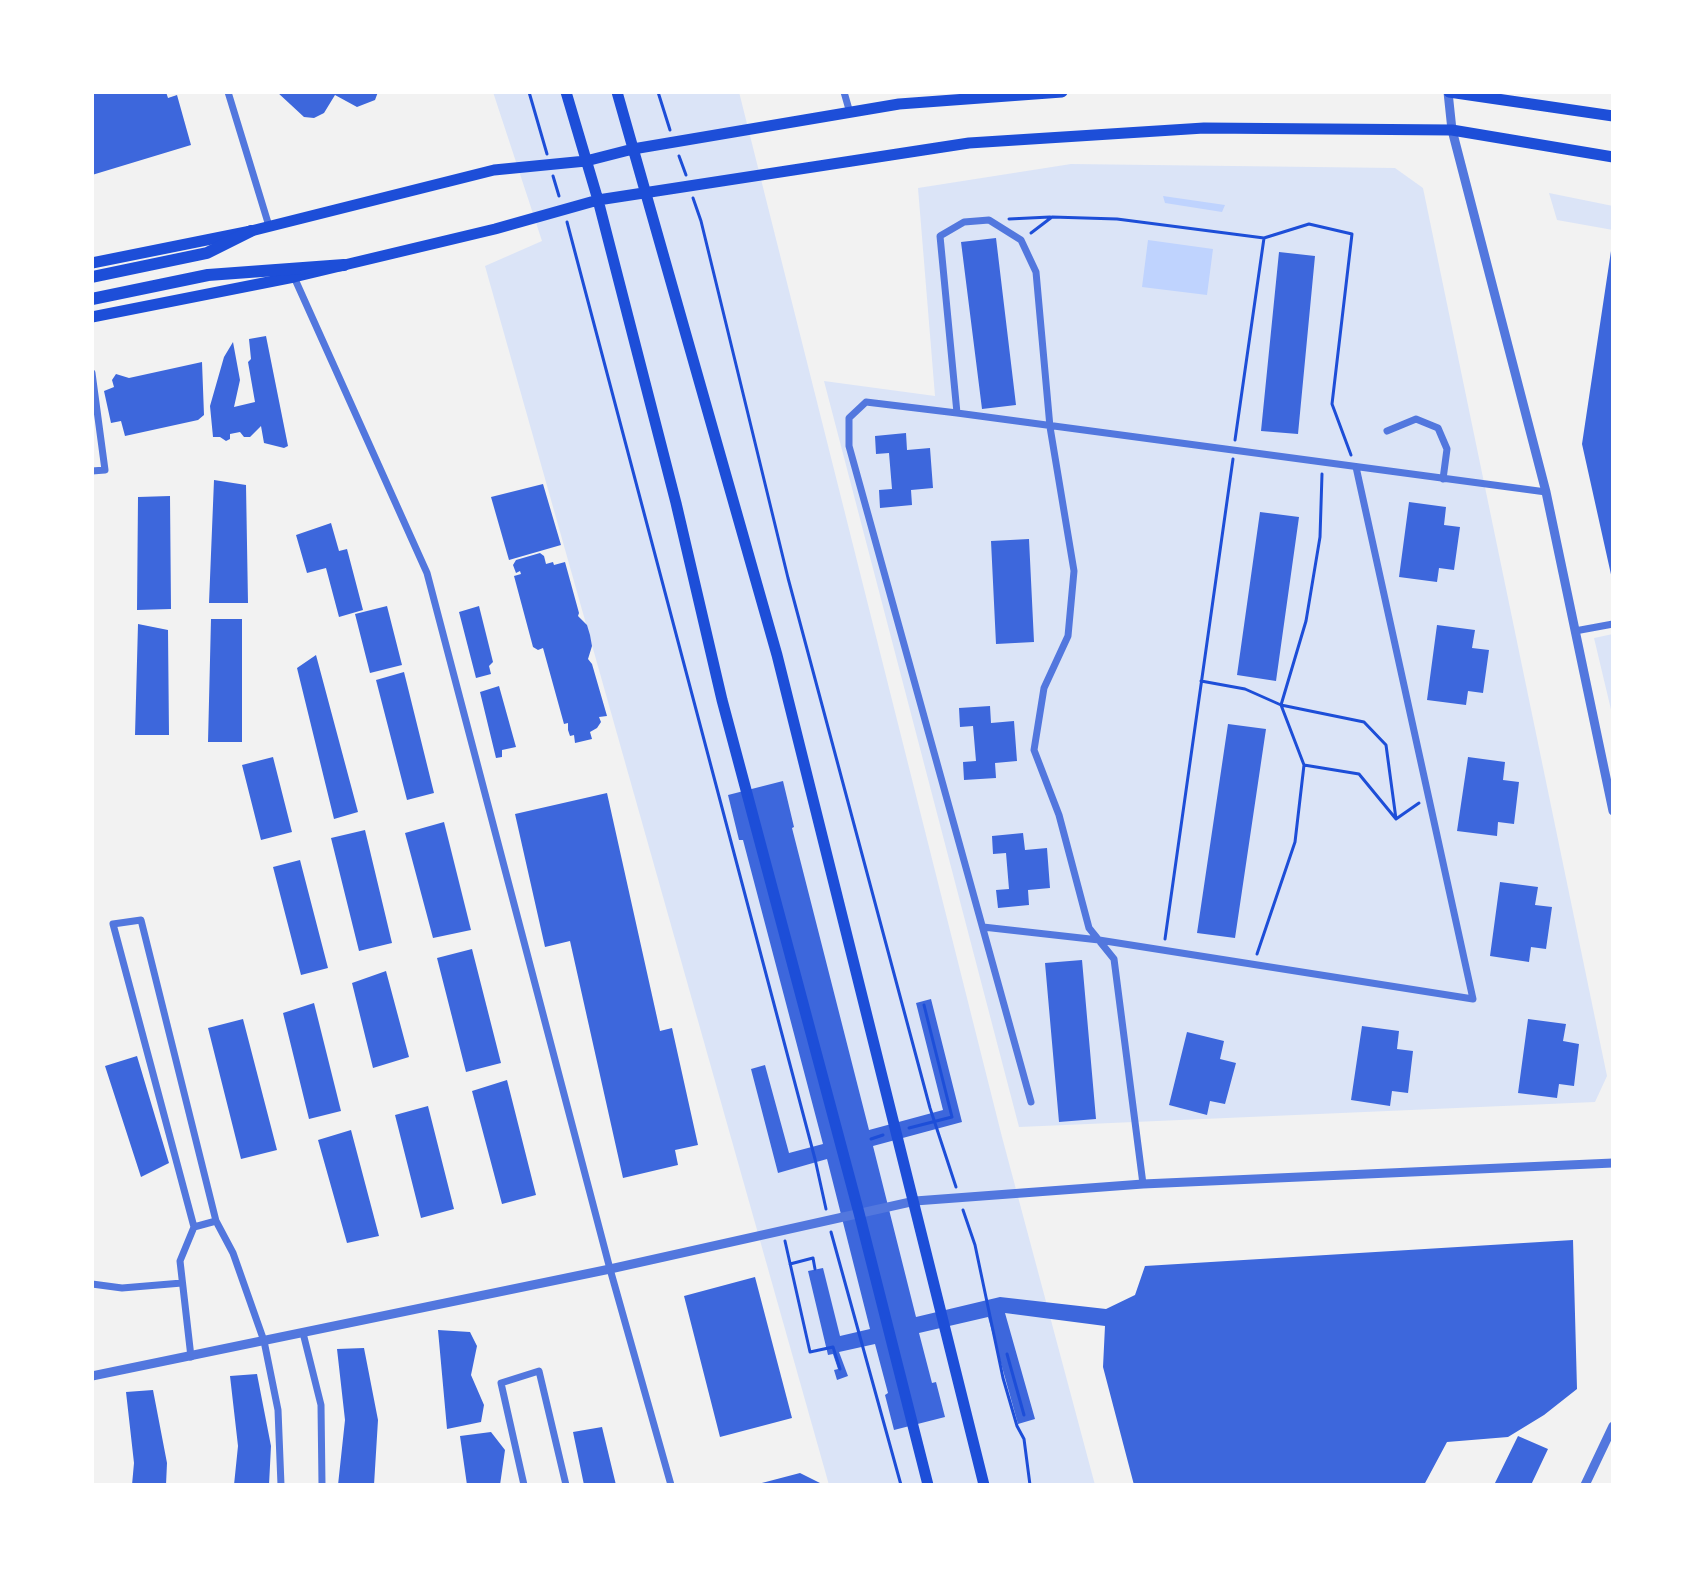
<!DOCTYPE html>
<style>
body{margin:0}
#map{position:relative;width:1705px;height:1577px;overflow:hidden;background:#f2f2f2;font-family:"Exo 2",sans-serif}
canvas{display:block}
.frame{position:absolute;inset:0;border:94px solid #fff;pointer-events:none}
</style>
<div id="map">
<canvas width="1705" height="1577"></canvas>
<div class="frame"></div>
</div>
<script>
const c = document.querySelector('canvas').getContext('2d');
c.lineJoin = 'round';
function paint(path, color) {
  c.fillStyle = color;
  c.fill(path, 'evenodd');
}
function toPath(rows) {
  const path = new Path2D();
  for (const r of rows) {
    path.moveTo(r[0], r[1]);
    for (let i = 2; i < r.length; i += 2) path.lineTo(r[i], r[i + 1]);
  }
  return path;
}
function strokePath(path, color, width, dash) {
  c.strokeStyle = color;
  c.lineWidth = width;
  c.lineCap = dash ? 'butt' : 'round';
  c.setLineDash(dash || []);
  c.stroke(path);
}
const green = toPath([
 [493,92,739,92,1002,1137,1095,1485,829,1485,485,266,542,241],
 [1071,164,1395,168,1423,188,1607,1076,1595,1102,1019,1127,824,381,935,396,918,188],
 [1549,193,1613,206,1613,230,1557,220],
 [1613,634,1613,718,1594,638]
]);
const water = toPath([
 [1163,196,1225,205,1222,212,1165,203],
 [1148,240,1213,249,1207,295,1142,287]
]);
const building = toPath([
 [92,92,166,92,168,98,177,95,191,145,92,175],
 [277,92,378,92,375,100,357,107,335,95,324,113,314,118,304,117],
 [996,238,1016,405,982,409,961,242],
 [1611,251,1613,251,1612,579,1582,444],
 [1279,252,1315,256,1298,434,1261,431],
 [266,336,288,446,284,448,264,443,261,426,250,437,244,437,240,432,230,434,230,439,226,441,220,437,213,437,210,406,224,357,233,342,240,380,234,407,255,402,248,362,251,359,249,339],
 [202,362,204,415,198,420,125,436,121,421,111,423,104,391,114,387,112,380,116,374,129,378],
 [906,433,907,450,930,448,933,488,911,490,912,505,880,508,879,490,892,489,889,453,876,454,875,436],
 [214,480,246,485,248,603,209,603],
 [543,484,561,545,509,560,491,497],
 [170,496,171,609,137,610,138,497],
 [1409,502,1446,507,1444,525,1460,527,1454,570,1439,568,1437,582,1399,577],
 [1260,512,1299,517,1276,681,1237,675],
 [331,523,339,551,347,549,363,610,339,617,326,568,307,573,296,535],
 [1029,539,1034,642,996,644,991,541],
 [540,553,544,556,546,564,553,562,554,565,565,562,579,613,578,616,587,625,590,635,592,646,588,659,592,664,607,716,599,717,601,722,597,728,590,732,592,739,575,743,574,735,570,736,568,730,568,723,564,724,543,648,538,650,533,647,514,576,521,574,520,571,516,573,513,565,516,560],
 [387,606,402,665,370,673,355,614],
 [479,606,493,662,489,666,491,674,476,678,459,612],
 [211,619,242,619,242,742,208,742],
 [138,624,168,630,169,735,135,735],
 [1437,625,1475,630,1472,648,1489,650,1483,693,1468,691,1466,705,1427,700],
 [316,655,358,812,334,819,297,668],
 [404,672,434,793,407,800,376,680],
 [499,686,516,747,502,750,502,757,496,758,480,692],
 [990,706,991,723,1014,721,1017,761,995,763,996,778,964,780,963,762,976,761,973,726,960,727,959,708],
 [1228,724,1266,729,1235,938,1197,933],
 [273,757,292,832,261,840,242,765],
 [1468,757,1505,762,1503,780,1519,782,1514,824,1498,822,1497,836,1457,831],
 [783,781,794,827,792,828,869,1130,943,1110,916,1003,931,999,962,1122,873,1146,916,1317,1000,1297,1106,1309,1135,1295,1145,1266,1573,1240,1577,1389,1544,1415,1508,1437,1447,1442,1424,1485,1134,1485,1103,1367,1105,1326,1005,1313,1035,1419,1018,1424,988,1317,919,1333,932,1383,936,1382,945,1417,894,1430,885,1395,888,1393,875,1344,839,1352,848,1376,837,1380,834,1370,838,1369,833,1354,828,1355,808,1271,823,1268,840,1336,870,1329,827,1159,778,1173,751,1069,765,1065,789,1153,823,1144,743,840,739,840,728,795],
 [607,793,660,1031,672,1028,698,1145,675,1150,678,1165,623,1178,570,941,545,947,515,814],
 [444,822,471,930,433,938,405,833],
 [365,830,392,943,359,951,331,838],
 [1023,833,1025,850,1047,848,1050,888,1028,890,1029,905,998,908,996,890,1009,889,1006,853,993,854,992,836],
 [300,860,328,968,301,975,273,867],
 [1500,882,1538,887,1535,905,1552,907,1546,949,1531,947,1529,962,1490,956],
 [472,949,501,1063,466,1072,437,958],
 [1082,960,1096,1119,1059,1122,1045,963],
 [386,971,409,1057,373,1068,352,983],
 [314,1003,341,1111,309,1119,283,1013],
 [243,1019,277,1150,241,1159,208,1028],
 [1528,1019,1566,1024,1563,1041,1579,1044,1574,1086,1559,1084,1557,1098,1518,1093],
 [1362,1026,1399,1031,1397,1049,1413,1051,1408,1093,1392,1091,1390,1106,1351,1100],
 [1187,1032,1224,1041,1220,1059,1236,1063,1225,1104,1210,1101,1207,1115,1169,1105],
 [137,1056,169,1163,141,1177,105,1066],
 [507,1080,536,1195,502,1204,472,1091],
 [428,1106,454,1209,421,1218,395,1115],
 [351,1130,379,1236,347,1243,318,1140],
 [755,1277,792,1418,720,1437,684,1296],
 [438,1330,470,1332,477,1346,471,1375,484,1405,481,1422,447,1429],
 [364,1348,378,1420,374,1485,338,1485,345,1420,337,1349],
 [257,1374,271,1446,269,1485,234,1485,238,1446,230,1376],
 [153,1390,167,1463,166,1485,132,1485,134,1463,126,1392],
 [602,1427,616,1485,584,1485,573,1432],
 [491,1432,505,1450,500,1485,467,1485,460,1436],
 [1518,1436,1548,1449,1531,1485,1494,1485],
 [800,1473,824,1485,758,1485,758,1484]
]);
const path = toPath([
 [529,92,547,154],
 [658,92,670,130],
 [679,156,686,175],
 [553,176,559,196],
 [693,198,701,221,788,578,930,1108,956,1187],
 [1009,219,1050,217],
 [567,222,815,1159,826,1209],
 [1031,233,1052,217,1117,219,1264,238,1309,224,1352,234,1332,404,1351,455],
 [1235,440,1264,238],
 [1201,681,1245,689,1281,705,1304,765,1295,842,1257,954],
 [1304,765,1359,774,1396,819,1386,745,1364,722,1281,705,1306,621,1320,537,1322,474],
 [1396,819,1419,803],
 [1165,939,1233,459],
 [909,1128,952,1117,924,1005],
 [871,1139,883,1135],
 [963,1210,975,1245,1003,1378,1017,1426,1024,1439,1030,1485],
 [831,1232,901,1485],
 [785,1241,810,1352,833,1347,840,1369],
 [790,1264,813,1258,815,1269],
 [1007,1354,1024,1415]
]);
const minor = toPath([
 [228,92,269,226],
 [844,92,850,113],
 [294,277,427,573,610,1269,671,1485],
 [92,373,105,470,92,471],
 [957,413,1546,492],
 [1387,431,1416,419,1438,428,1447,449,1443,479],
 [1575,631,1613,624],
 [983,927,1099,940,1473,999,1356,467],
 [1031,1102,849,446,849,418,866,402,957,413,940,236,964,222,989,220,1021,240,1036,272,1050,427,1074,571,1068,636,1044,688,1034,750,1059,815,1089,928,1114,959,1143,1184],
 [194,1227,113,924,141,920,216,1221],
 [92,1284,122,1288,182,1283],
 [303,1333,321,1405,322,1485],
 [191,1357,180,1261,194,1227,216,1221,233,1253,264,1341,278,1410,281,1485],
 [524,1485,501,1383,539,1371,566,1485]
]);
const tertiary = toPath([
 [1448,92,1452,130,1546,492,1613,811],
 [92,1376,610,1269,915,1201,1143,1184,1613,1163],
 [1585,1485,1613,1426]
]);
const primary = toPath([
 [566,92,598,200,676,503,722,700,859,1213,928,1485],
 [617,92,777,655,984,1485],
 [1449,92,1613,116],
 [92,263,251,231,494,170,586,161,633,149,899,104,1062,92],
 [92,317,294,277,495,229,598,200,969,143,1204,128,1452,130,1613,157]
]);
const trunk = toPath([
 [92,277,207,253,251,231],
 [92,299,208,275,344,265]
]);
paint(green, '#dbe4f7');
paint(water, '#bfd3fe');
paint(building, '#3d67dc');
strokePath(path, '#1d4ed8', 3);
strokePath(minor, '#5277de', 7);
strokePath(tertiary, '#5277de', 9);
strokePath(primary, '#1d4ed8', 11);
strokePath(trunk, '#1d4ed8', 12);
</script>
